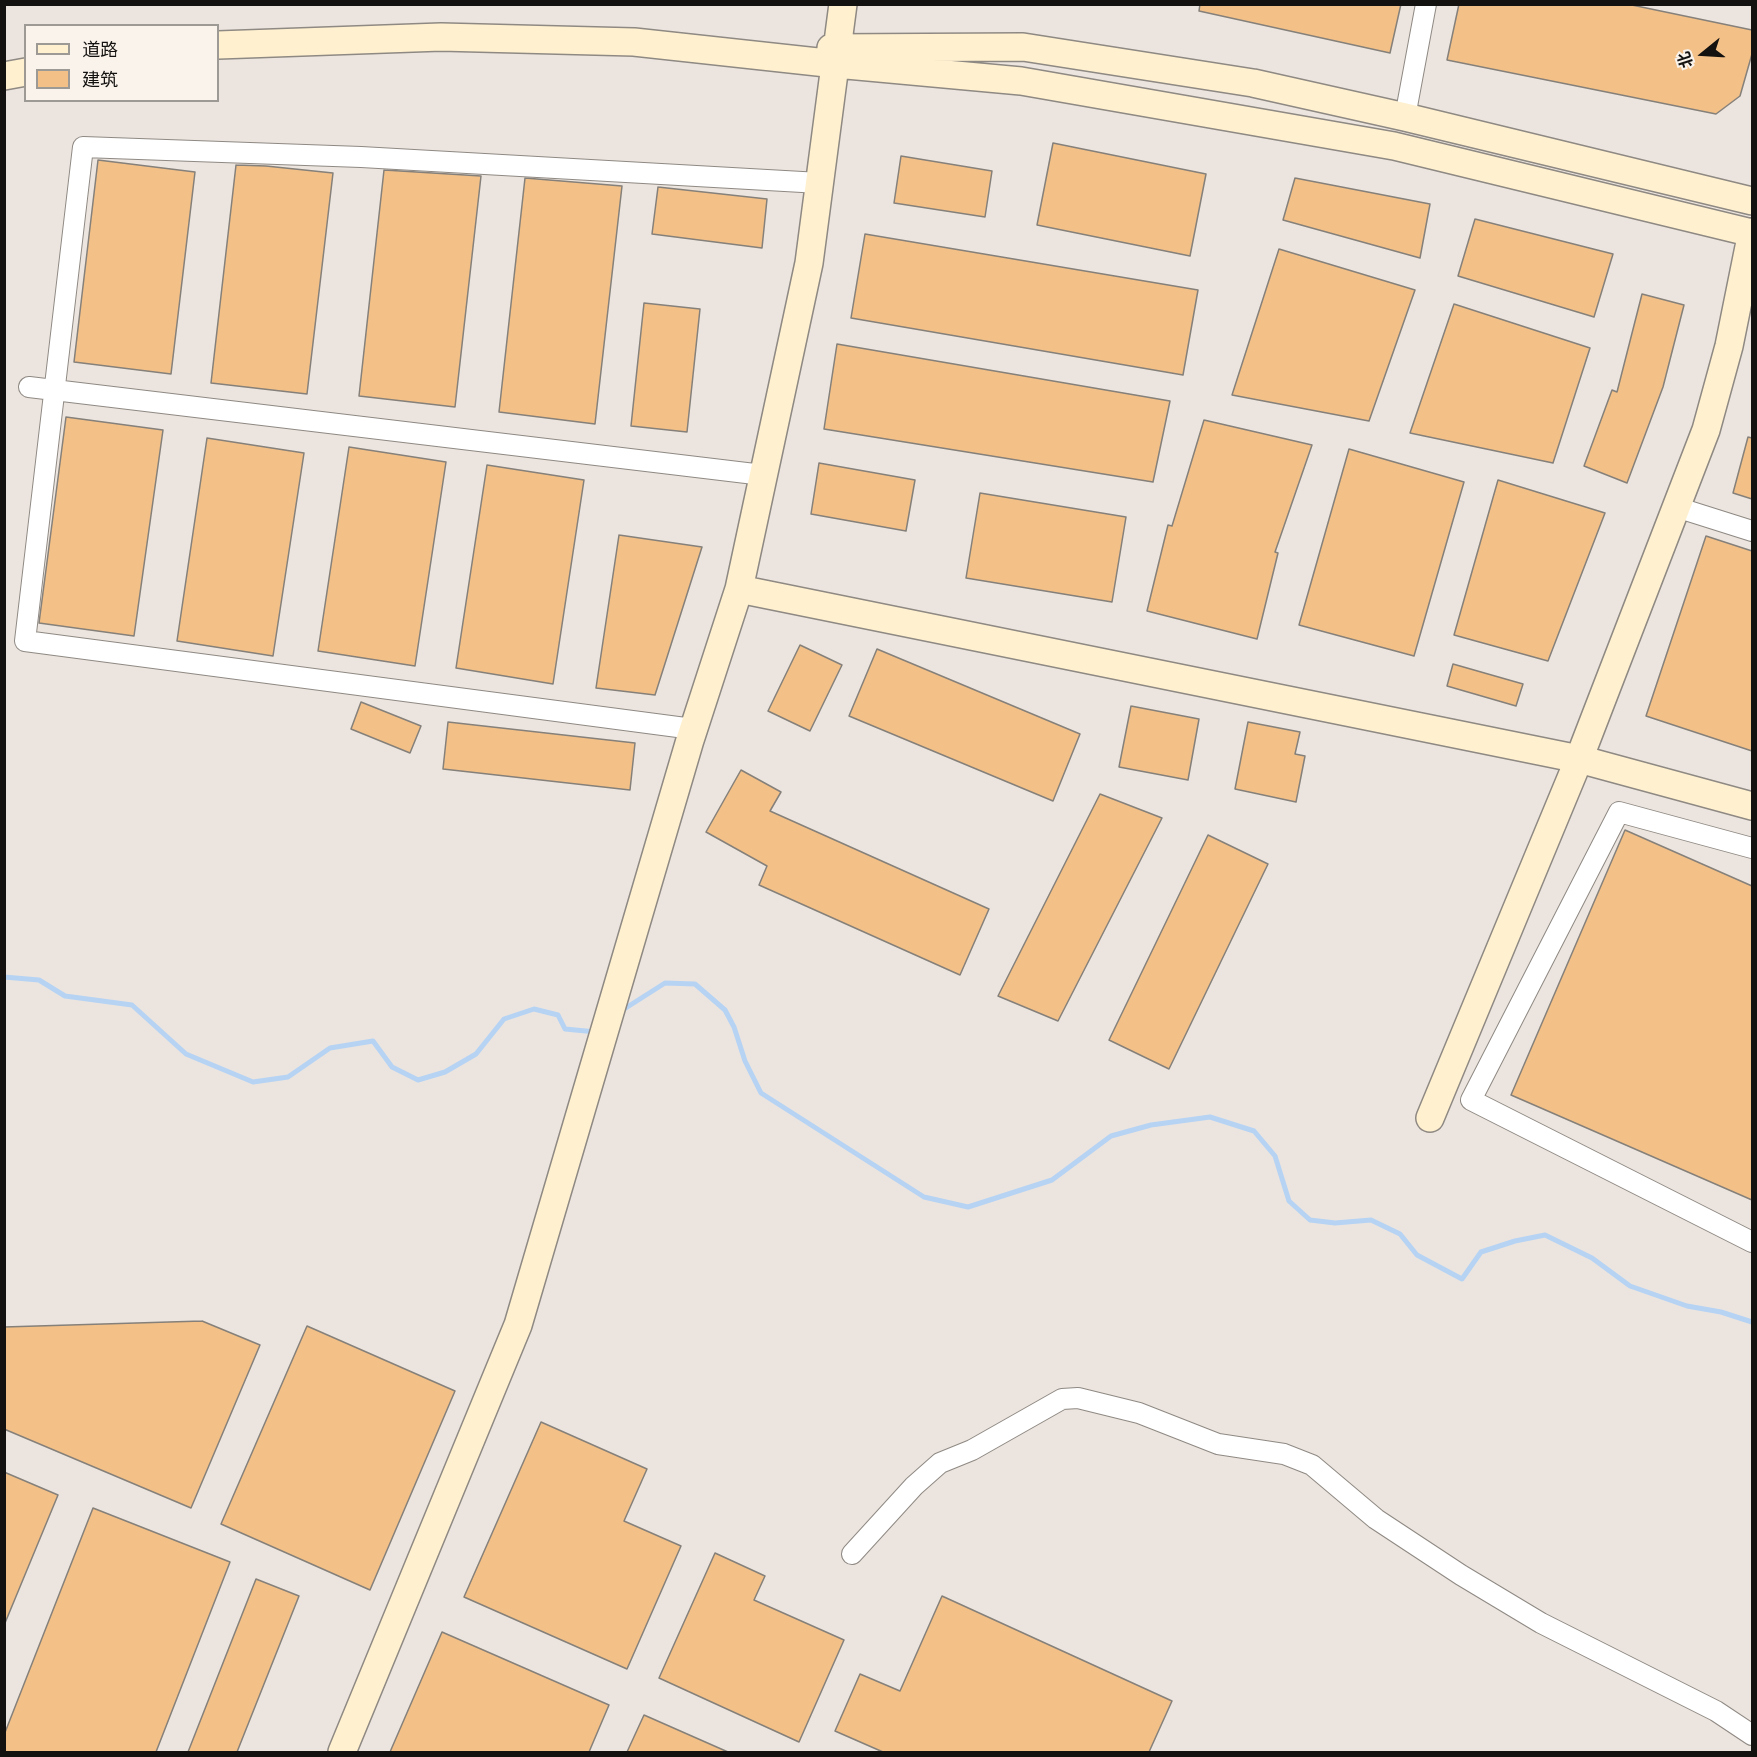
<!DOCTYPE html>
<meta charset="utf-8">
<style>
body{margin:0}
#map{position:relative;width:1757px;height:1757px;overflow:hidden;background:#ece5df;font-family:"Source Sans 3","Noto Sans SC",sans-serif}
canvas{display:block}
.frame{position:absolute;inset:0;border:6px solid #141210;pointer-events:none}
.legend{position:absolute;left:24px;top:24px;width:195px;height:78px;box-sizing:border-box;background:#f9f3ec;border:2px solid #9d9994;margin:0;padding:8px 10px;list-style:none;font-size:18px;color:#141210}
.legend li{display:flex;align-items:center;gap:12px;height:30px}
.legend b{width:30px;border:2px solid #9d9994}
.north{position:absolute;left:1673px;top:24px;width:60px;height:60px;-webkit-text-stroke:4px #f9f3ec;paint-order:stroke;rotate:252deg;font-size:16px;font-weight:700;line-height:24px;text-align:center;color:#141210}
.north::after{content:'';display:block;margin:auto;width:21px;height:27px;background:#141210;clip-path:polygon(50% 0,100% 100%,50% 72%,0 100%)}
</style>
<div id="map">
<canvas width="1757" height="1757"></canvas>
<div class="frame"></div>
<ul class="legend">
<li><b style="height:8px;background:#fff1d0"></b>道路</li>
<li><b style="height:16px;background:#f3c087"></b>建筑</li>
</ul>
<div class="north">北</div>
</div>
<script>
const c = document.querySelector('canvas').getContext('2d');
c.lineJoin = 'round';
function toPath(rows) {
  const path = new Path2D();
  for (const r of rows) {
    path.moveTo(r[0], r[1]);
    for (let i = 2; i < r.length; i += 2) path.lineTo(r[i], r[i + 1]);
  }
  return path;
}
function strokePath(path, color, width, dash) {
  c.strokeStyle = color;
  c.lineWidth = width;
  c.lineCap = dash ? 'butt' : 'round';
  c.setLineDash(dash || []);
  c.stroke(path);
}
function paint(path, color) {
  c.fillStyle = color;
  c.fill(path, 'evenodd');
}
const stream = toPath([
 [4,977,39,980,65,996,132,1005,186,1054,253,1082,288,1077,330,1048,373,1041,392,1067,418,1080,445,1072,476,1054,504,1019,534,1009,558,1015,565,1029,596,1032],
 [621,1011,665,983,695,984,725,1010,734,1027,745,1061,761,1093,924,1197,968,1207,1052,1180,1111,1136,1151,1125,1210,1117,1254,1131,1275,1156,1289,1201,1310,1220,1335,1223,1371,1220,1400,1234,1417,1255,1462,1279,1481,1252,1515,1241,1545,1235,1592,1258,1630,1286,1687,1306,1721,1312,1752,1322]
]);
const building = toPath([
 [1200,4,1401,4,1390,53,1199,11,1200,4],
 [1459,4,1627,4,1752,30,1752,54,1740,96,1716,114,1447,60,1459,4],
 [1053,143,1206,174,1190,256,1037,225,1053,143],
 [901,156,992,171,985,217,894,203,901,156],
 [98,160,195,172,171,374,74,362,98,160],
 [236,165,266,166,333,173,307,394,211,383,236,165],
 [384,170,481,176,455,407,359,396,384,170],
 [525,178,622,186,595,424,499,412,525,178],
 [1295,178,1430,204,1420,258,1283,220,1295,178],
 [658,187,767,199,762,248,652,234,658,187],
 [1475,219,1613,254,1594,317,1458,276,1475,219],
 [865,234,1198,290,1183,375,851,318,865,234],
 [1279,249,1415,290,1369,421,1232,395,1279,249],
 [1642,294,1684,305,1663,387,1627,483,1584,466,1612,390,1617,392,1642,294],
 [644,303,700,309,687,432,631,426,644,303],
 [1454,304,1590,348,1553,463,1410,433,1454,304],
 [837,344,1170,401,1153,482,824,429,837,344],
 [66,417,163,430,134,636,39,623,66,417],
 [1204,420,1312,445,1275,552,1278,553,1257,639,1147,611,1168,525,1172,526,1204,420],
 [1748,437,1752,438,1752,499,1733,493,1748,437],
 [207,438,304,453,273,656,177,641,207,438],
 [349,447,446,462,415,666,318,651,349,447],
 [1349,449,1464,482,1414,656,1299,625,1349,449],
 [819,463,915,480,906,531,811,514,819,463],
 [487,465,584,480,553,684,456,668,487,465],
 [1498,480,1605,513,1548,661,1454,635,1498,480],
 [980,493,1126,517,1112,602,966,578,980,493],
 [619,535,702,547,655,695,596,688,619,535],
 [1706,536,1752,551,1752,751,1646,716,1706,536],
 [800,645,842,665,810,731,768,711,800,645],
 [877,649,1080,734,1053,801,849,716,877,649],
 [1453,664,1523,684,1516,706,1447,686,1453,664],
 [361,702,421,726,410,753,351,729,361,702],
 [1131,706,1199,719,1188,780,1119,767,1131,706],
 [448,722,635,743,630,790,443,769,448,722],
 [1248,722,1300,732,1295,754,1305,756,1296,802,1235,789,1248,722],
 [741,770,781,792,770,811,989,909,960,975,759,885,767,866,706,832,741,770],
 [1100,794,1162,818,1058,1021,998,996,1100,794],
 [1625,830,1752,886,1752,1200,1511,1095,1625,830],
 [1208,835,1268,864,1169,1069,1109,1040,1208,835],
 [202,1321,260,1345,191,1508,4,1429,4,1327,202,1321],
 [307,1326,455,1391,370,1590,221,1524,307,1326],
 [541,1422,647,1469,624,1521,681,1546,627,1669,464,1597,541,1422],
 [4,1472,58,1495,5,1623,4,1623,4,1472],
 [93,1508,230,1562,156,1752,4,1752,4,1735,93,1508],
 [715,1553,765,1576,754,1600,844,1640,799,1742,659,1678,715,1553],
 [256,1579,299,1596,237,1752,188,1752,256,1579],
 [942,1596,1172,1701,1149,1752,883,1752,835,1731,860,1674,900,1691,942,1596],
 [442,1632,609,1705,589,1752,390,1752,442,1632],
 [644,1715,728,1752,627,1752,644,1715]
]);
const street = toPath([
 [1405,117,1426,4],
 [29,387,763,475],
 [1676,507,1752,531],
 [693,729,25,641,83,147,361,157,820,183],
 [1752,848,1619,812,1471,1100,1752,1242],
 [852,1554,914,1486,940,1463,972,1450,1062,1399,1078,1398,1139,1413,1218,1444,1284,1454,1312,1465,1376,1519,1461,1575,1541,1623,1716,1711,1752,1735]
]);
const secondary = toPath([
 [218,45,441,37,634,42,836,64,1021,81,1394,146,1752,233],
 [831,48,1023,47,1253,83,1405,117,1752,201],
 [4,76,26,72],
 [739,589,1579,759,1752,806],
 [1430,1118,1579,759,1706,430,1729,346,1752,232],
 [342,1752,518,1325,690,740,739,589,809,263,843,4]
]);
strokePath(stream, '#b6d3f4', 5);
paint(building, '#f3c087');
strokePath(building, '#85807a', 1.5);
strokePath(street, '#8f8983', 22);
strokePath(secondary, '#8f8983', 30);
strokePath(street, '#fff', 20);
strokePath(secondary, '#fff1d0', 27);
</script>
